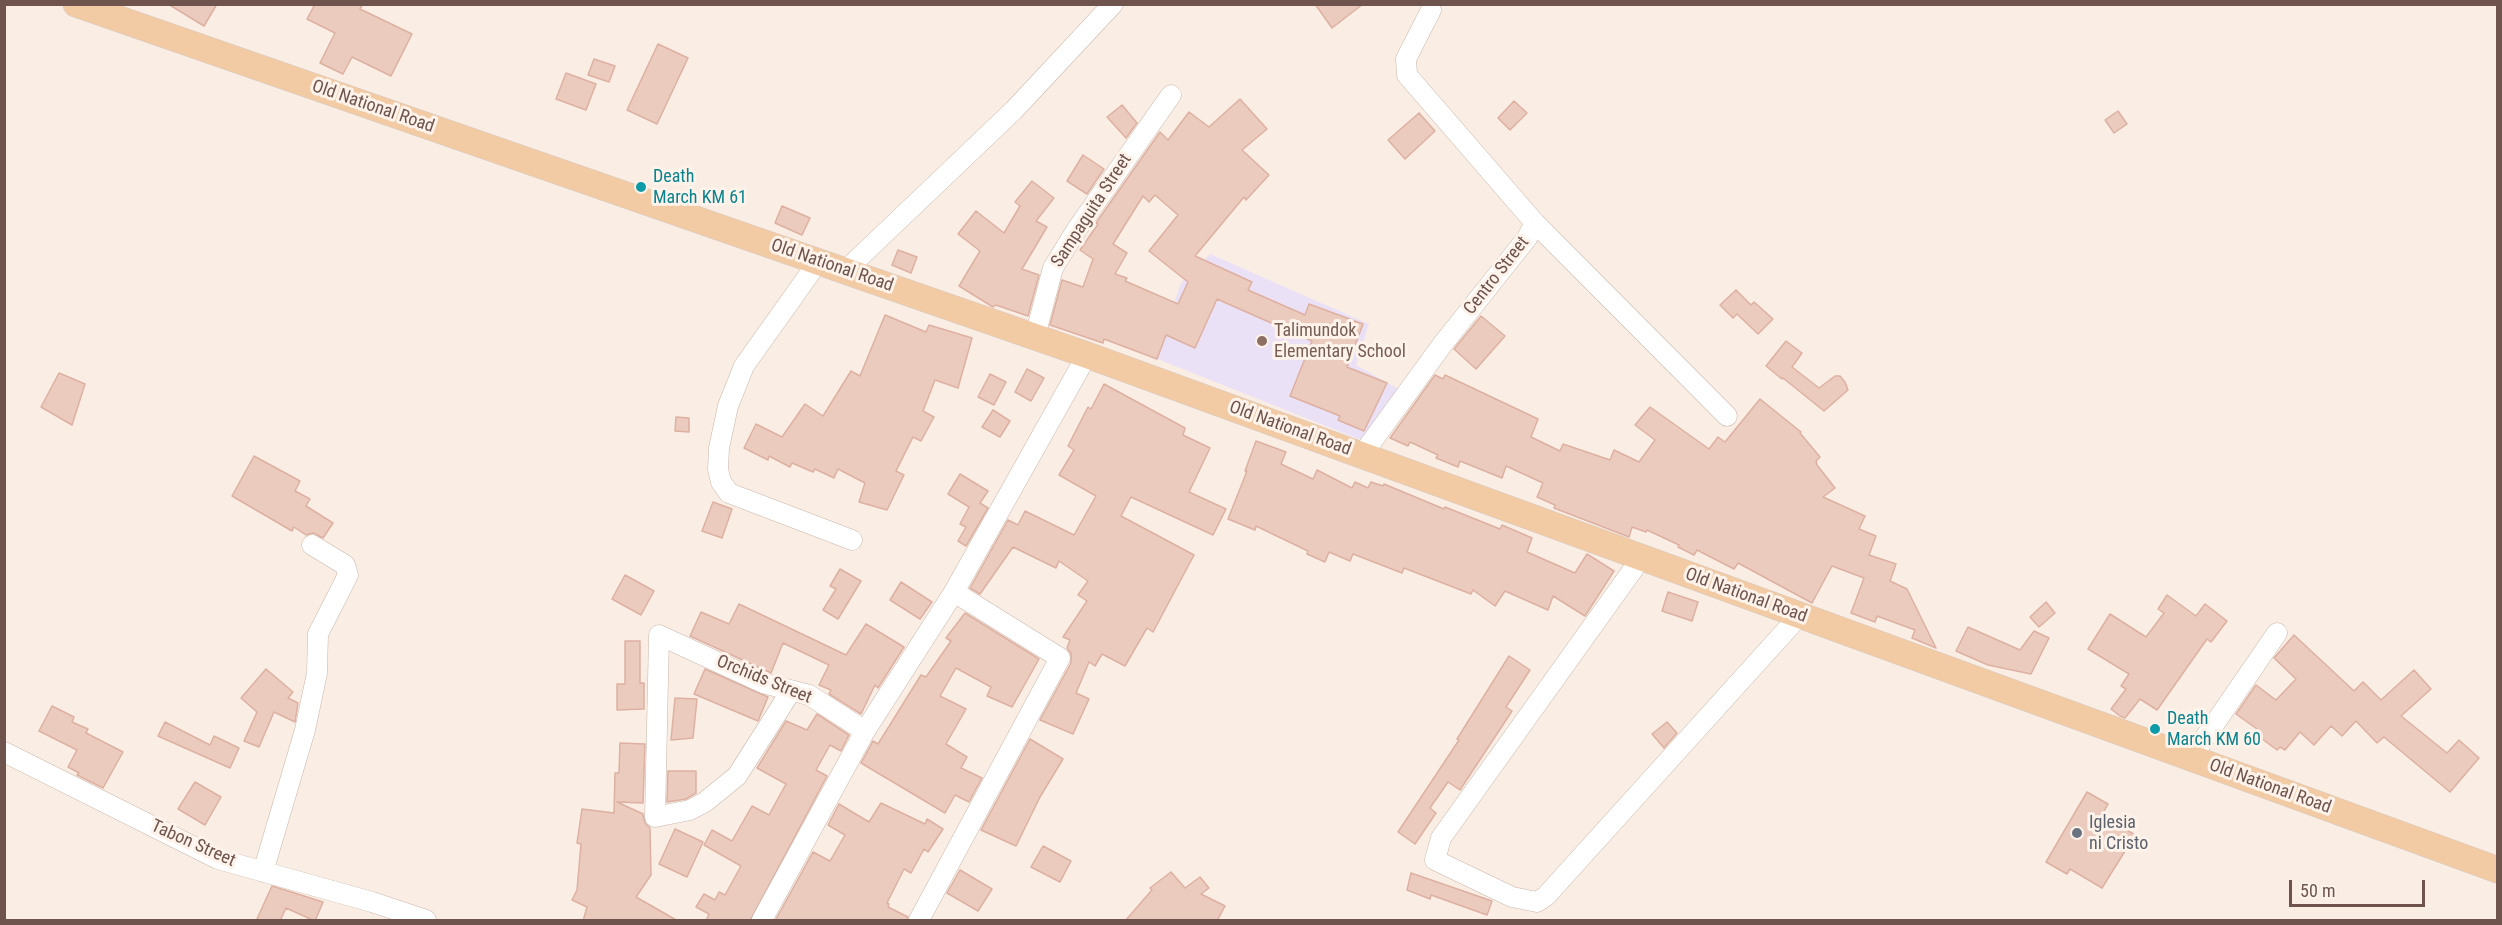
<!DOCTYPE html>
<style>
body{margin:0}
#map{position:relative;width:2502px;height:925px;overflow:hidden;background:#faeee4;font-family:"Roboto Condensed",sans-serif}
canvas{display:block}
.frame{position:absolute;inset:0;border:6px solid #6f544d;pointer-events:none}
.scale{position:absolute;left:2289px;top:880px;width:136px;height:27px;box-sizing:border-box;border:3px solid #6f544d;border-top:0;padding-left:8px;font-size:18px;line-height:21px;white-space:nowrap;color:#6f544d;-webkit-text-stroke:4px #fdf3ea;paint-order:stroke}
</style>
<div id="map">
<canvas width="2502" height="925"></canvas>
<div class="frame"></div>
<div class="scale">50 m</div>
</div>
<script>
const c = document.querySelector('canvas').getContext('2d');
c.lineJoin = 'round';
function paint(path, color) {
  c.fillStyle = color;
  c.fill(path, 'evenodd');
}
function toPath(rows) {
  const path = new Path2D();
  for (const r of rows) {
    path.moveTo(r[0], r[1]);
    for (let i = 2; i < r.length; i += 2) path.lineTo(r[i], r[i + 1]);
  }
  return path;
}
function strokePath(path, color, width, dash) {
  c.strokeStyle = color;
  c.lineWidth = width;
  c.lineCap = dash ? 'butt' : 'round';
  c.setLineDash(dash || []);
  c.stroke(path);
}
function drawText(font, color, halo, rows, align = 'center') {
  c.font = font + ' "Roboto Condensed",sans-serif';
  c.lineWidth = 6;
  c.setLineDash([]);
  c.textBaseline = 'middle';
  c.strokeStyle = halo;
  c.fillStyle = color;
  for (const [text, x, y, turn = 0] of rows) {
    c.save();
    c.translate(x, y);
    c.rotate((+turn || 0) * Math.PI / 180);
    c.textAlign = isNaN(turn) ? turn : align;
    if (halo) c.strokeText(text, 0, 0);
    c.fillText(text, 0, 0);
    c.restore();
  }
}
const education = toPath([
 [1210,254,1369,324,1356,365,1402,391,1366,442,1155,358,1181,283]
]);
const building = toPath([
 [168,4,217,4,204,26,168,4],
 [315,4,363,4,360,9,412,34,391,76,352,57,343,74,320,63,335,33,307,19,315,4],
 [1315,4,1363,4,1332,28,1315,4],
 [658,44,688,58,657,124,627,110,658,44],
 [594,59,615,66,609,82,588,75,594,59],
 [566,73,596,84,586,110,556,99,566,73],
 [1240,99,1267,129,1242,150,1269,175,1246,200,1244,197,1195,256,1252,282,1248,290,1305,315,1309,304,1363,324,1347,367,1387,383,1364,431,1338,420,1340,416,1290,396,1312,341,1217,299,1195,348,1166,335,1157,359,1104,339,1103,343,1050,325,1062,280,1083,287,1093,259,1080,250,1098,224,1096,223,1160,132,1168,140,1189,112,1209,127,1240,99],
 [1155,195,1178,215,1149,251,1188,282,1178,304,1125,281,1127,278,1115,274,1127,253,1113,244,1143,196,1149,202,1155,195],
 [1514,101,1527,113,1510,130,1498,118,1514,101],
 [1122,105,1137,123,1126,138,1107,117,1122,105],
 [2118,111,2127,124,2114,133,2105,120,2118,111],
 [1419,113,1435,131,1405,159,1388,140,1419,113],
 [1083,155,1104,169,1087,194,1067,181,1083,155],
 [1032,181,1054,198,1036,221,1047,227,1022,269,1039,275,1028,316,996,305,993,307,959,286,980,251,958,234,976,211,1004,233,1020,206,1015,202,1032,181],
 [782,206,810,218,802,235,775,223,782,206],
 [898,250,917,257,911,273,892,265,898,250],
 [1736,290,1751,305,1754,302,1773,319,1758,334,1737,314,1733,318,1720,305,1736,290],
 [885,315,926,332,929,325,972,338,958,388,935,380,923,411,934,417,921,441,913,437,896,471,904,475,887,510,859,502,865,483,838,469,834,478,815,469,813,472,792,463,790,467,769,456,768,460,744,448,756,424,782,437,805,404,823,416,851,371,860,376,885,315],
 [1481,316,1505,336,1476,369,1454,349,1481,316],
 [1786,341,1802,353,1792,367,1819,388,1835,376,1840,376,1845,382,1848,390,1824,411,1783,378,1782,379,1766,366,1786,341],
 [1027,369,1044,378,1031,401,1015,392,1027,369],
 [59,373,85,384,72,425,41,407,59,373],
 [990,374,1006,382,994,405,978,397,990,374],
 [1435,375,1443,379,1445,375,1538,419,1531,437,1560,451,1563,444,1610,460,1614,450,1639,462,1655,440,1635,425,1650,407,1709,449,1718,437,1725,442,1760,399,1801,432,1800,433,1820,457,1816,461,1817,465,1835,488,1823,497,1865,516,1859,529,1876,536,1869,555,1896,564,1890,581,1907,589,1936,648,1912,638,1915,630,1877,616,1875,622,1851,613,1864,578,1832,566,1812,603,1738,563,1734,569,1697,550,1694,555,1678,547,1679,545,1647,530,1646,532,1632,527,1629,537,1554,508,1555,505,1537,497,1543,483,1506,466,1502,478,1460,461,1458,467,1436,458,1438,455,1410,442,1408,446,1390,438,1435,375],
 [1104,384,1185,428,1183,435,1210,448,1189,492,1226,509,1213,535,1131,497,1121,516,1194,555,1153,632,1147,628,1125,666,1102,654,1095,666,1089,662,1076,693,1089,699,1073,734,1040,720,1071,663,1071,653,1067,648,1070,640,1063,637,1087,601,1078,595,1088,581,1059,561,1056,568,1013,547,980,594,970,588,1008,520,1018,525,1025,511,1074,535,1096,496,1059,475,1074,450,1068,446,1088,407,1091,409,1104,384],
 [993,410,1010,421,1000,437,982,427,993,410],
 [676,417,689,418,689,432,675,431,676,417],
 [1256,441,1286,452,1281,464,1313,479,1317,470,1352,488,1355,482,1368,488,1371,482,1383,486,1384,484,1444,509,1445,507,1500,529,1502,525,1532,538,1527,552,1575,573,1587,554,1614,571,1585,616,1553,596,1548,610,1505,591,1495,606,1473,590,1471,594,1404,568,1402,573,1353,554,1350,561,1329,552,1325,562,1307,554,1308,551,1256,526,1255,530,1228,519,1247,471,1245,471,1256,441],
 [254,456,300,481,295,491,310,499,306,506,333,523,323,538,313,533,306,535,294,527,292,531,232,496,254,456],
 [960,474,988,491,980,503,988,508,966,546,958,541,966,527,960,524,969,507,948,494,960,474],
 [713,502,732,509,722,538,702,531,713,502],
 [840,569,861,581,838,619,823,610,836,589,830,586,840,569],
 [625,575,654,591,641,615,612,599,625,575],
 [901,582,932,602,920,619,890,600,901,582],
 [1668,592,1698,602,1692,621,1662,611,1668,592],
 [2167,595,2196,616,2205,604,2227,621,2211,642,2207,639,2157,710,2140,699,2125,718,2120,716,2111,709,2126,689,2121,686,2129,674,2088,649,2110,614,2146,637,2164,613,2158,609,2167,595],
 [2046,602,2055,613,2039,627,2030,617,2046,602],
 [739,604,846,655,866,624,904,647,878,688,875,685,861,714,829,694,831,690,819,685,829,665,783,643,771,673,690,636,701,612,729,624,739,604],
 [965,613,1039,659,1012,707,987,696,991,687,956,668,940,696,966,709,946,744,967,757,961,768,982,778,969,802,955,795,945,813,861,763,873,741,878,744,921,675,926,677,951,641,946,638,965,613],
 [1968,627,2020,650,2034,631,2049,638,2031,674,1988,665,1956,651,1968,627],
 [2294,635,2354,691,2363,682,2381,700,2414,670,2431,689,2401,716,2447,753,2459,740,2479,758,2450,792,2384,737,2377,743,2356,721,2342,736,2331,726,2314,745,2300,732,2285,750,2280,747,2277,750,2254,733,2257,729,2236,714,2256,685,2276,700,2296,679,2274,658,2294,635],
 [625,641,640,641,640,683,644,683,644,709,617,710,617,684,625,684,625,641],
 [1509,656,1530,670,1506,707,1512,711,1460,790,1448,782,1430,808,1436,813,1415,844,1398,832,1459,740,1457,739,1509,656],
 [266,669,293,692,288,698,298,703,295,722,274,712,259,747,244,741,257,712,241,698,266,669],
 [705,669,768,697,758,721,694,694,705,669],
 [675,698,697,699,693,738,671,740,675,698],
 [52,706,74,717,72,722,88,729,86,733,123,752,103,788,77,775,79,773,68,767,77,750,39,731,52,706],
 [817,714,849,735,841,751,830,745,816,770,827,776,750,921,706,921,709,914,696,907,704,894,715,900,719,892,725,895,741,866,704,845,712,830,732,841,752,806,769,815,786,784,757,768,786,721,807,730,817,714],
 [165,722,210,745,214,736,239,748,230,768,158,736,165,722],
 [1667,722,1677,733,1664,748,1652,734,1667,722],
 [1030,739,1063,759,1040,797,1016,846,981,830,1030,739],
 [620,743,645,744,643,803,617,802,643,814,645,823,650,828,651,875,636,897,678,921,583,921,587,907,572,900,577,890,581,844,577,843,582,809,614,813,615,773,619,773,620,743],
 [668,771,696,771,696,793,686,799,667,802,668,771],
 [195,782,221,797,205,825,178,809,195,782],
 [2087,792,2108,804,2102,815,2135,835,2102,888,2070,869,2067,874,2046,862,2087,792],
 [881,803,925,824,927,819,943,829,928,852,924,849,911,873,904,869,887,903,889,904,888,907,908,917,907,921,775,921,813,852,830,861,845,835,828,825,839,804,869,822,881,803],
 [675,829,703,842,687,877,659,864,675,829],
 [1043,846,1071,861,1060,882,1031,867,1043,846],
 [960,870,992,889,978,911,947,893,960,870],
 [1171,872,1185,888,1200,877,1209,888,1201,894,1225,906,1217,921,1125,921,1152,890,1150,888,1171,872],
 [1411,873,1492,901,1487,915,1431,895,1430,899,1407,890,1411,873],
 [272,886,323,902,315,921,286,908,280,921,256,921,272,886]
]);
const minor = toPath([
 [1535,223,1727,416],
 [818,262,744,366,728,406,719,448,718,469,721,482,729,493,852,540],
 [845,271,1014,110,1113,4],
 [1035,336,1053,268,1077,229,1171,95],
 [1362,455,1442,345,1527,238,1535,223,1407,75,1406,59,1431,10],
 [1642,557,1441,838,1435,860,1512,897,1537,902,1546,896,1800,615],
 [791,691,737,776,705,802,690,810,655,817,659,635,763,683,809,695,865,731],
 [4,752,218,859,372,902,426,920],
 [2191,758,2277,633],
 [263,872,305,730,317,673,318,634,348,575,345,565,312,545],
 [762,920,865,731,954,592,1087,355],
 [919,920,1060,658,954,592]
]);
const major = toPath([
 [76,4,1087,355,2498,870]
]);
const markers = [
 [641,187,6,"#0f9aa8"],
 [1262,341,6,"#8d6e63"],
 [2155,729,6,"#0f9aa8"],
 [2077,833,6,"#6b7280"]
];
const streetNames = [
 ["Old National Road",373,107,19],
 ["Sampaguita Street",1092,211,-57],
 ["Old National Road",832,266,19],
 ["Centro Street",1497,276,-52],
 ["Old National Road",1290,429,20],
 ["Old National Road",1746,596,20],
 ["Orchids Street",764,680,22],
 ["Old National Road",2270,787,20],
 ["Tabon Street",193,844,24]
];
const cultureNames = [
 ["Death",653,177],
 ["March KM 61",653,198],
 ["Death",2167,719],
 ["March KM 60",2167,740]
];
const educationNames = [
 ["Talimundok",1274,331],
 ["Elementary School",1274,352]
];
const worshipNames = [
 ["Iglesia",2089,823],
 ["ni Cristo",2089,844]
];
paint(education, '#ebe1f6');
paint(building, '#eccbbf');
strokePath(building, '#ddb0a1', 1.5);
strokePath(minor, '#c9b6ac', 21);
strokePath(major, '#d4ccca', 27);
strokePath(minor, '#fff', 20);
strokePath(major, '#f2caa3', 26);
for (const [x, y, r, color] of markers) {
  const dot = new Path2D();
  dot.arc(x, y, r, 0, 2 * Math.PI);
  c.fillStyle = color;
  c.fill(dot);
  strokePath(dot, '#fdf3ea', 2);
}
drawText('18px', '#6f544d', '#fdf3ea', streetNames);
drawText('18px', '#0d838f', '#fdf3ea', cultureNames, 'left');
drawText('18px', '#785e54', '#fdf3ea', educationNames, 'left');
drawText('18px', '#5b616d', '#fdf3ea', worshipNames, 'left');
</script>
